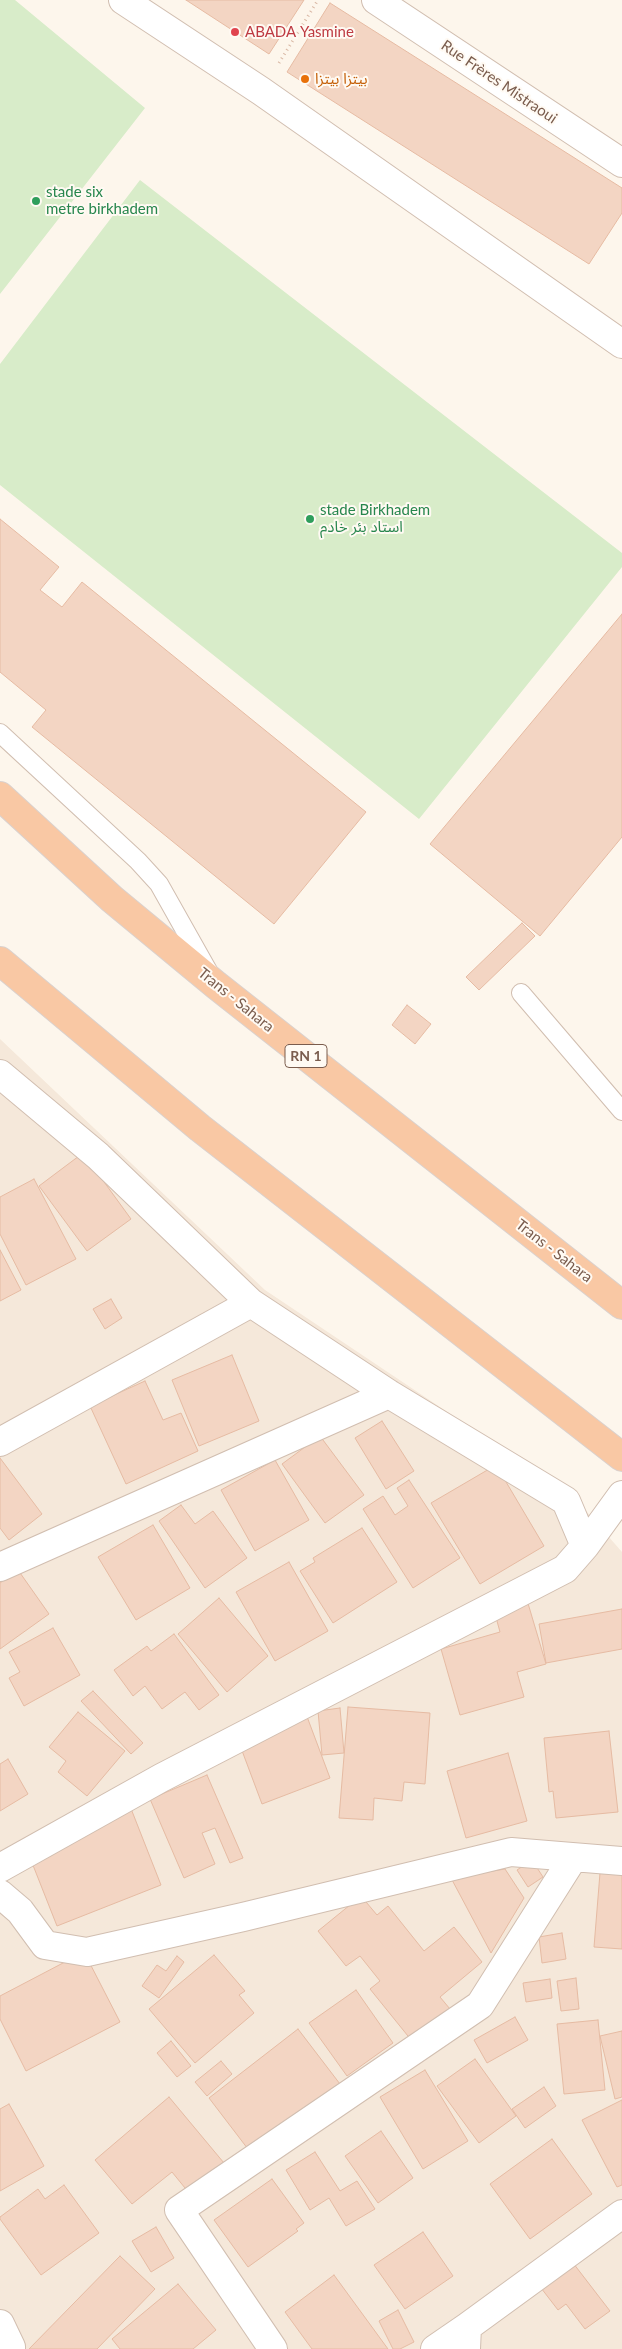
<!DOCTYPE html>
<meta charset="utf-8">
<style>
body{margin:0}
canvas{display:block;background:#fdf6ec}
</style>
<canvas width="622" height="2349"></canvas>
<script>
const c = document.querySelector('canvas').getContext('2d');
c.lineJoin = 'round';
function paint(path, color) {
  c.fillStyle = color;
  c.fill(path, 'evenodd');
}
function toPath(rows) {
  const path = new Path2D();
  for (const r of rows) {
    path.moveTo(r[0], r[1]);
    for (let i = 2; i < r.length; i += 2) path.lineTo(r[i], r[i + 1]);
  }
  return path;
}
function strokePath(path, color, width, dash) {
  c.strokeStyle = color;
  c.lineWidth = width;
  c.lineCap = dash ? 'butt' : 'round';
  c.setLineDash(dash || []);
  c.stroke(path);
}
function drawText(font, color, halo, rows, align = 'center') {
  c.font = font + ' Lato,"Noto Sans Arabic",sans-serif';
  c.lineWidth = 4;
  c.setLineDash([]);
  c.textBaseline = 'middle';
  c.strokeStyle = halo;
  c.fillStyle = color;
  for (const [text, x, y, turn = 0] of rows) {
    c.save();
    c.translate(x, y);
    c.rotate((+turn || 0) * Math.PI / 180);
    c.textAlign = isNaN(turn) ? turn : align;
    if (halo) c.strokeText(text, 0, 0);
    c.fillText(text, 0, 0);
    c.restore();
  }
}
const residential = toPath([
 [0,1039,265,1290,573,1496,622,1552,622,2349,0,2349]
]);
const green = toPath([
 [0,0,15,0,145,108,0,294],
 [140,180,622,553,622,567,419,819,0,485,0,364]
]);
const building = toPath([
 [186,0,304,0,269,54,186,0],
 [330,3,622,188,622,213,589,264,287,72,330,3],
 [0,519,59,567,40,590,62,607,82,582,366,812,274,924,32,727,46,710,0,672,0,519],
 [622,614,622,837,540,936,430,844,622,614],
 [522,923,535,936,479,990,466,977,522,923],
 [407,1005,431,1024,415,1044,392,1025,407,1005],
 [83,1153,131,1219,87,1251,39,1186,83,1153],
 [34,1179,76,1259,26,1285,0,1234,0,1197,34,1179],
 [0,1250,21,1290,0,1301,0,1250],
 [111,1299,122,1318,105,1329,93,1309,111,1299],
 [232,1355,259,1421,199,1446,172,1380,232,1355],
 [145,1381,163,1420,181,1413,198,1451,126,1484,90,1406,145,1381],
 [382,1421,414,1471,386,1489,355,1438,382,1421],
 [320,1436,364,1495,325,1523,282,1464,320,1436],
 [0,1458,42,1514,9,1540,0,1528,0,1458],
 [275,1460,309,1520,255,1551,221,1490,275,1460],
 [496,1465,544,1546,480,1584,431,1503,496,1465],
 [409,1480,460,1558,413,1588,363,1509,383,1496,395,1515,408,1506,397,1488,409,1480],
 [181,1505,195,1524,213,1511,247,1558,205,1588,159,1521,181,1505],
 [153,1525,190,1588,136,1620,98,1557,153,1525],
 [362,1528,397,1582,333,1623,300,1571,315,1562,313,1558,362,1528],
 [289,1562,328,1631,275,1661,236,1592,289,1562],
 [18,1570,49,1614,0,1649,0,1583,18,1570],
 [219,1598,268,1656,227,1692,178,1634,219,1598],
 [527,1600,546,1664,517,1672,524,1697,460,1715,441,1649,500,1632,494,1610,527,1600],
 [622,1609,622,1649,546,1663,539,1624,622,1609],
 [53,1628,80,1675,24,1706,9,1678,20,1672,9,1652,53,1628],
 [174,1634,219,1695,199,1710,185,1692,162,1709,145,1686,133,1696,114,1670,147,1646,151,1651,174,1634],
 [93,1691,143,1743,131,1754,81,1701,93,1691],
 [348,1707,430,1713,425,1784,404,1782,402,1801,374,1798,373,1820,339,1818,348,1707],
 [340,1708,344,1753,322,1755,318,1711,340,1708],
 [78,1712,125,1751,87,1796,58,1772,66,1761,49,1747,78,1712],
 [306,1714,330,1778,262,1804,238,1740,306,1714],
 [609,1731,618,1812,556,1818,553,1791,549,1792,544,1738,609,1731],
 [508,1753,527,1821,466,1838,447,1771,508,1753],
 [8,1759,28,1794,0,1811,0,1764,8,1759],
 [207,1775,243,1858,230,1863,215,1828,202,1833,215,1864,184,1878,150,1799,207,1775],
 [128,1801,161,1885,57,1926,25,1845,128,1801],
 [532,1860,543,1877,528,1887,517,1870,532,1860],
 [505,1869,524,1898,491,1953,451,1878,505,1869],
 [600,1873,622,1875,622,1949,594,1947,600,1873],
 [361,1896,377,1915,388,1906,424,1951,454,1927,482,1962,440,1997,450,2009,412,2041,370,1989,380,1981,360,1956,346,1966,318,1931,361,1896],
 [562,1933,566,1959,542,1963,539,1937,562,1933],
 [84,1952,120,2022,26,2071,0,2019,0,1996,84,1952],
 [214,1955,245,1991,239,1995,254,2013,195,2063,149,2009,214,1955],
 [177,1956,184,1962,159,1998,142,1986,157,1965,166,1971,177,1956],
 [576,1978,579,2009,561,2011,557,1981,576,1978],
 [550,1979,552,1998,526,2002,523,1983,550,1979],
 [356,1990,393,2043,347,2076,309,2023,356,1990],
 [515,2017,528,2040,487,2063,474,2040,515,2017],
 [598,2020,605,2090,564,2094,557,2024,598,2020],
 [298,2029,340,2084,251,2153,209,2098,298,2029],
 [622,2031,622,2097,615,2099,600,2036,622,2031],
 [171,2041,191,2066,177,2077,157,2053,171,2041],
 [475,2059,516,2116,479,2143,437,2086,475,2059],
 [221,2061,232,2074,207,2096,195,2082,221,2061],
 [425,2070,468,2141,423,2169,380,2097,425,2070],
 [544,2087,556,2106,525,2128,512,2109,544,2087],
 [169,2097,229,2169,194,2199,172,2172,132,2204,95,2160,169,2097],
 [622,2100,622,2185,617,2187,582,2120,622,2100],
 [9,2104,44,2166,0,2191,0,2109,9,2104],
 [381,2131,413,2178,378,2203,345,2156,381,2131],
 [552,2139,592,2194,530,2239,490,2184,552,2139],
 [315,2152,340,2191,357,2181,375,2209,346,2226,329,2198,310,2210,286,2170,315,2152],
 [272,2179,304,2223,296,2229,298,2231,248,2267,214,2220,272,2179],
 [64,2185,99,2233,41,2275,0,2219,0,2217,38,2189,45,2199,64,2185],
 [156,2227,174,2258,151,2272,132,2241,156,2227],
 [423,2232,453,2276,405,2309,374,2265,423,2232],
 [120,2256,155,2289,97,2349,29,2349,120,2256],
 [570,2259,610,2311,585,2329,566,2304,558,2310,538,2284,570,2259],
 [334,2275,388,2349,312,2349,285,2312,334,2275],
 [178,2284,216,2330,193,2349,120,2349,112,2339,178,2284],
 [398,2310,414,2342,400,2349,393,2349,379,2321,398,2310]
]);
const path = toPath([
 [279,63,318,0]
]);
const service = toPath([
 [0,733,138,861,159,884,208,971],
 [521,993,622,1111]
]);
const minor = toPath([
 [376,0,622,163],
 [0,1074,98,1156,251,1303,389,1394,566,1501,585,1546,565,1569,161,1778,0,1868],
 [0,1442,251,1303],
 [585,1546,622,1495],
 [0,1567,389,1394],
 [0,1894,20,1911,45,1945,87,1952,243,1917,511,1852,622,1861],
 [0,2324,11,2347,10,2349],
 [273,2349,179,2210,480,2005,573,1858],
 [435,2349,467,2327],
 [466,2349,467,2327,622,2214]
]);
const tertiary = toPath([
 [123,0,261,91,622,344]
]);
const trunk = toPath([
 [0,796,112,899,216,985,622,1305],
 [0,961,200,1128,622,1457]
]);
const markers = [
 [235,32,5,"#e0444e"],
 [305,79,5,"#e8710a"],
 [36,201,5,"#2e9e5b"],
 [310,519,5,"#2e9e5b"]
];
const shields = [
 [306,1056,42]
];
const shieldNames = [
 ["RN 1",306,1056]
];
const healthNames = [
 ["ABADA Yasmine",245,32]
];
const foodNames = [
 ["بيتزا بيتزا",315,79]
];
const streetNames = [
 ["Rue Frères Mistraoui",499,82,34],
 ["Trans - Sahara",236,1000,39],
 ["Trans - Sahara",554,1251,38]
];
const leisureNames = [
 ["stade six",46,192],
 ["metre birkhadem",46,209],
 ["stade Birkhadem",320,510],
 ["استاد بئر خادم",320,527]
];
paint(residential, '#f5e8da');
paint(green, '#d8ecc9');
paint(building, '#f3d5c3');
strokePath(building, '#e6bba3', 1);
strokePath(service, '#d1beb0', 20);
strokePath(minor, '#d1beb0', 30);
strokePath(tertiary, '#d1beb0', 30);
strokePath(trunk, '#dad1cd', 30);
strokePath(path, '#d9b8a5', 3, [1, 4]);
strokePath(service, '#fff', 18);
strokePath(minor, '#fff', 28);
strokePath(tertiary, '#fff', 28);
strokePath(trunk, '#f9c8a4', 28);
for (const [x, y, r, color] of markers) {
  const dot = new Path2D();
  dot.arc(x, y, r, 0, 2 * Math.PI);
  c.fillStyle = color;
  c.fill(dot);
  strokePath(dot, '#fffaf3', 2);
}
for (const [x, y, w] of shields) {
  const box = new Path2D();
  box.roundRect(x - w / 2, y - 11.5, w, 23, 4);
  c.fillStyle = '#fffaf3';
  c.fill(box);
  strokePath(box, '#7a5c4d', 1);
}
drawText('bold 14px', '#7a5c4d', null, shieldNames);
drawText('15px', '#be3a42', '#fffaf3', healthNames, 'left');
drawText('15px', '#c56008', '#fffaf3', foodNames, 'left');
drawText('15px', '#7a5c4d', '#fffaf3', streetNames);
drawText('15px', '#27864d', '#fffaf3', leisureNames, 'left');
</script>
